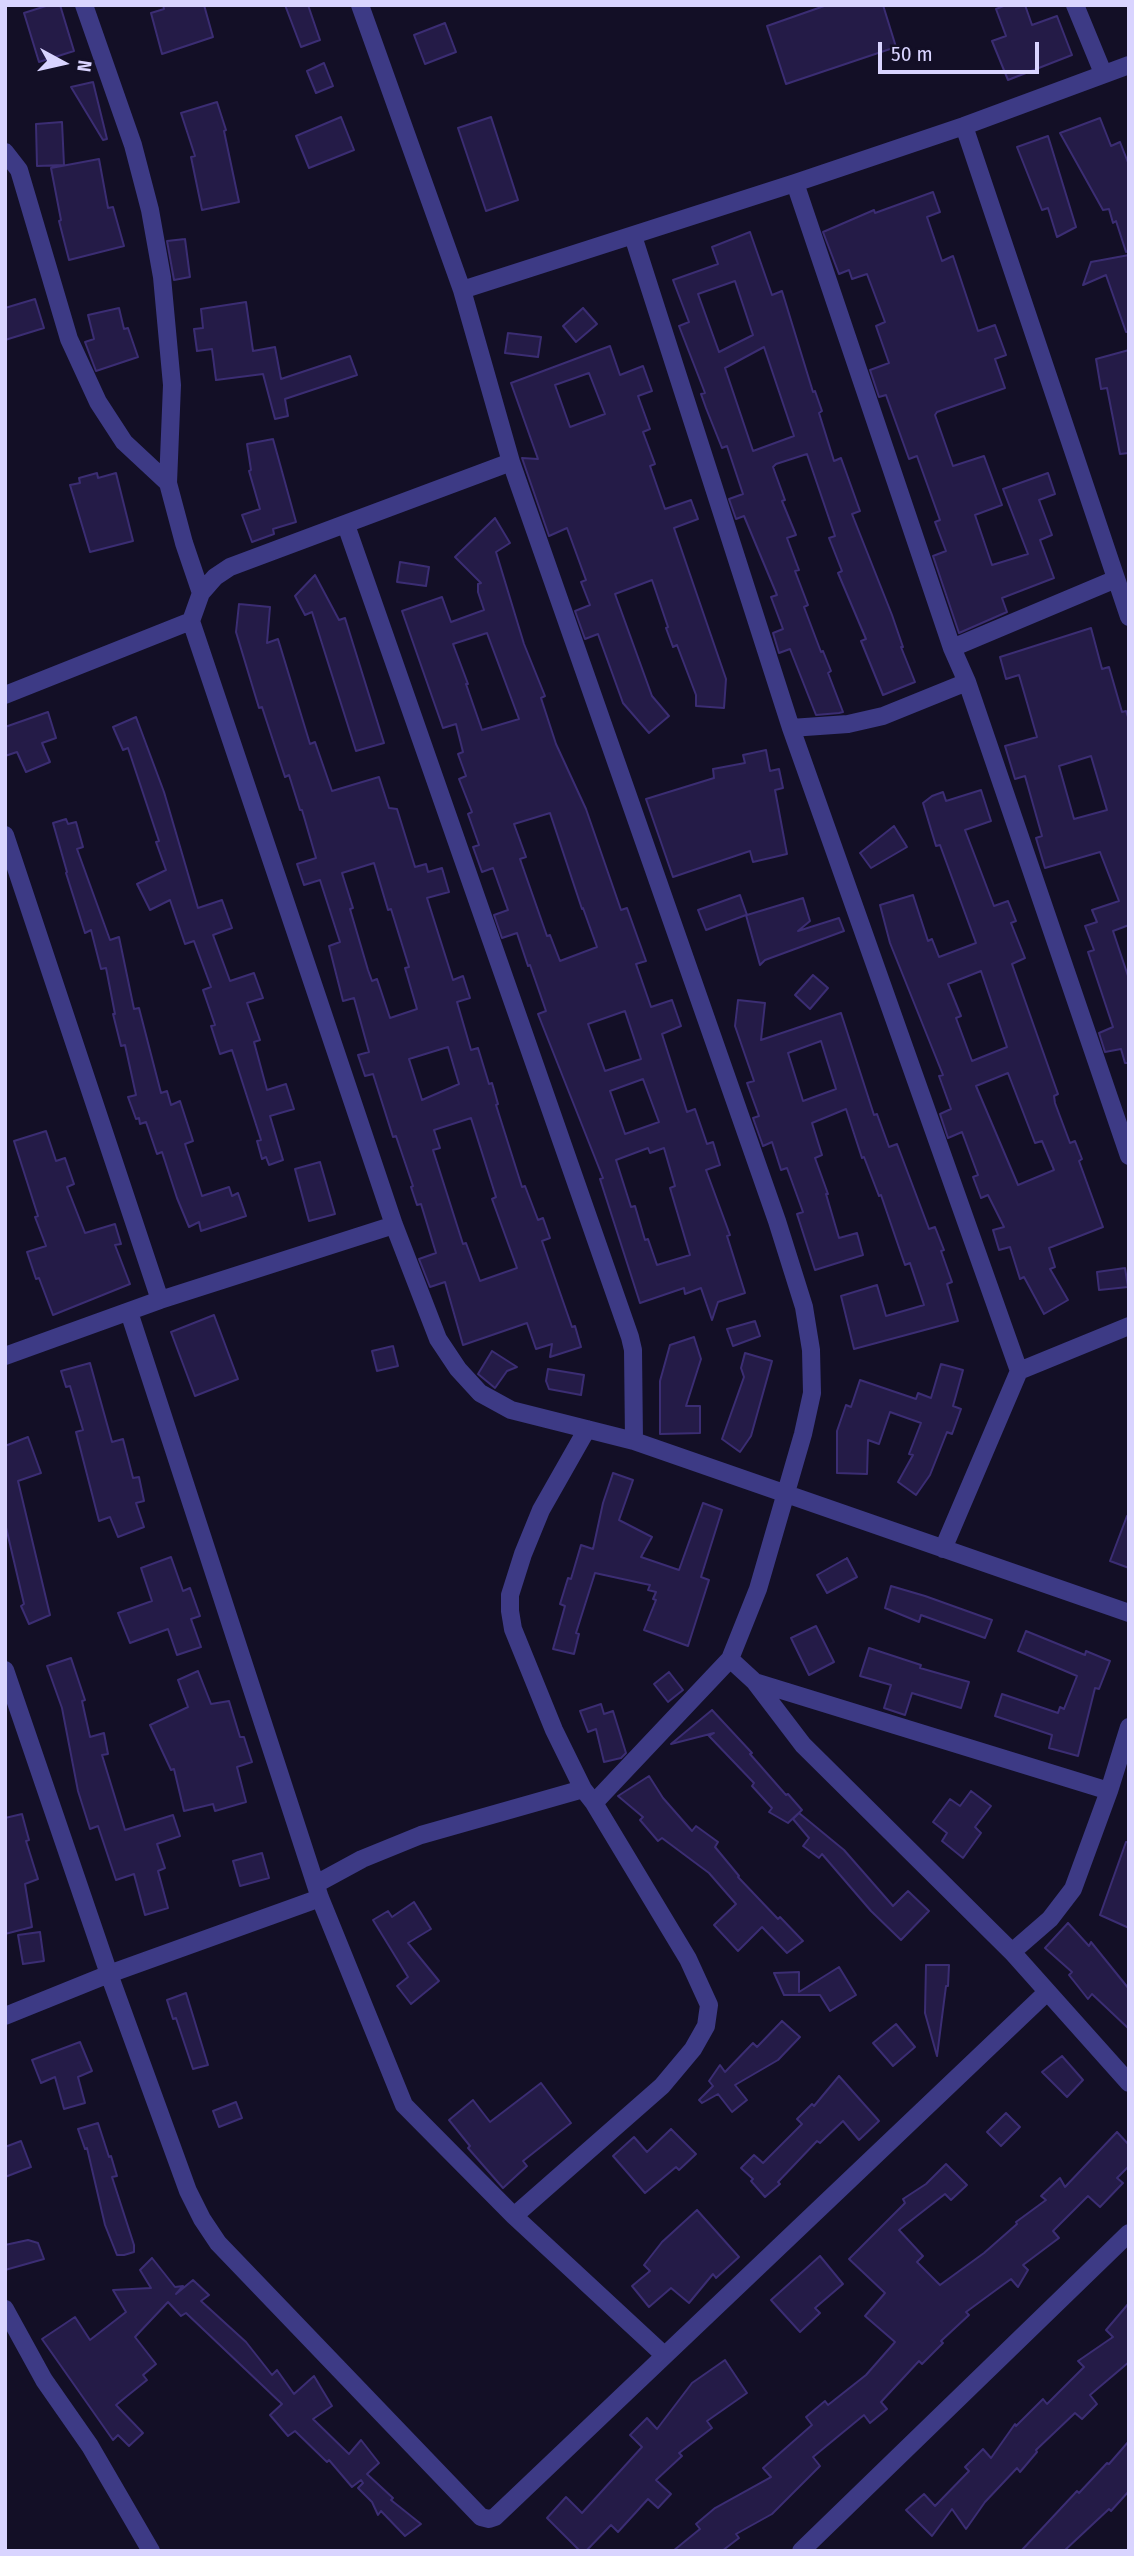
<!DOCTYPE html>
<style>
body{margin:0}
#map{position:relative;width:1134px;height:2556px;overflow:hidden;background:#130f26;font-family:"Fira Sans Condensed",sans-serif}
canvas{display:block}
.frame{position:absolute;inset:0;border:7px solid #d9d4ff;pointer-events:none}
.north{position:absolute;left:28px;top:28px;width:70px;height:70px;-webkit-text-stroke:5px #130f26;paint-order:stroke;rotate:98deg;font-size:19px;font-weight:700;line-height:28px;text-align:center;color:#d9d4ff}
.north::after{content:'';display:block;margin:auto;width:24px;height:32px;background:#d9d4ff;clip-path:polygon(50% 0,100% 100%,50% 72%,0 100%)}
.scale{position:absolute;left:878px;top:42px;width:161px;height:32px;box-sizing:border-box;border:4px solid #d9d4ff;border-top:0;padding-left:9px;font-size:21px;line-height:24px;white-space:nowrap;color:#d9d4ff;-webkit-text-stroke:5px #130f26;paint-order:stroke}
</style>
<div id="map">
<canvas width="1134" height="2556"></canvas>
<div class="frame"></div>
<div class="north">N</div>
<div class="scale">50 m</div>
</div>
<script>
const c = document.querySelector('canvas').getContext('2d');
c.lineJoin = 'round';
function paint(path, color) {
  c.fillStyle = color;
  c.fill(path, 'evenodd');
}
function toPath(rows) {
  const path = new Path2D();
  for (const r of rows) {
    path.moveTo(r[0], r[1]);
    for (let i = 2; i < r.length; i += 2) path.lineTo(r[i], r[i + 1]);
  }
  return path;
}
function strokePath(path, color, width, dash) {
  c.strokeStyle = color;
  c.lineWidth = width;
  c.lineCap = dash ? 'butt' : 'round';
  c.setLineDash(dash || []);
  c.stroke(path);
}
const building = toPath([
 [49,5,60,5,74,51,39,62,24,13,49,5],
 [163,5,204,5,213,37,162,54,151,13,164,9,163,5],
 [285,5,308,5,320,40,301,47,285,5],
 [827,5,883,5,896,47,786,84,767,26,827,5],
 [1006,5,1025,5,1032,25,1057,16,1072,55,1008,80,992,41,1006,36,996,9,1006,5],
 [445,23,456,52,425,64,414,35,445,23],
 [324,63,333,86,316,93,307,71,324,63],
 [93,82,107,139,103,140,71,87,93,82],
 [217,102,226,130,224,131,239,202,202,210,191,157,195,156,181,113,217,102],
 [341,117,354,150,309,168,296,136,341,117],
 [491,117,518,200,486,211,458,128,491,117],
 [1100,118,1111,146,1120,142,1129,165,1129,251,1126,252,1116,221,1113,223,1109,209,1103,210,1060,133,1100,118],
 [62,122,64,165,37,166,36,124,62,122],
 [1048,136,1076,227,1057,237,1048,208,1042,210,1017,147,1048,136],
 [99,159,108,208,113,207,124,246,69,260,59,221,61,220,51,168,99,159],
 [933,192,940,212,927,217,942,261,953,256,978,331,995,325,1006,355,995,359,1005,388,937,412,935,415,953,466,984,456,1002,505,975,515,992,565,1028,554,1003,489,1048,473,1055,494,1039,500,1052,535,1040,540,1054,578,1002,598,1007,612,959,633,933,556,946,551,935,522,940,520,917,456,909,459,886,395,879,397,870,370,889,363,876,326,885,322,867,274,852,279,849,270,839,274,823,232,874,210,875,213,933,192],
 [750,232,772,295,782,291,813,392,815,391,822,411,819,413,834,461,841,458,860,511,852,514,892,615,903,647,901,647,915,682,883,695,861,641,866,639,838,573,842,571,829,538,835,536,807,454,776,464,773,467,785,500,782,501,796,535,787,538,799,570,795,571,808,605,804,607,821,652,823,651,831,671,828,673,843,712,839,713,816,715,790,649,779,653,773,633,783,629,771,597,777,595,744,516,736,519,729,499,743,494,727,446,722,448,706,408,701,394,705,393,679,326,689,322,673,280,718,264,712,247,750,232],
 [735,281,753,335,719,352,698,294,735,281],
 [764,347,794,436,753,451,725,368,764,347],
 [185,239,190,277,174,280,167,241,185,239],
 [1129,255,1129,332,1126,332,1106,275,1083,285,1091,262,1129,255],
 [35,299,44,328,5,340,5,308,35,299],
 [246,302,253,351,275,347,281,379,350,356,357,375,285,399,288,416,275,419,263,374,216,380,212,349,197,351,194,329,203,328,201,309,246,302],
 [119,308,124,329,128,328,138,357,96,371,85,342,94,339,88,315,119,308],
 [583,308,597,324,576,342,563,326,583,308],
 [508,333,541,337,538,357,505,353,508,333],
 [610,346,620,375,643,366,652,391,638,396,650,429,643,432,655,464,650,466,665,509,691,500,698,519,674,528,726,679,724,708,696,706,696,695,677,645,673,647,666,628,668,627,652,580,615,594,652,696,669,716,649,733,623,703,598,634,585,639,575,611,590,605,581,582,586,580,567,528,549,536,522,458,538,459,511,383,610,346],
 [589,373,605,414,570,427,555,385,589,373],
 [1129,350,1129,453,1120,454,1107,388,1101,389,1096,359,1129,350],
 [273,439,296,522,273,529,274,534,252,542,242,515,260,509,249,471,251,470,247,444,273,439],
 [97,473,98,478,116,473,133,541,90,552,70,485,80,483,79,478,97,473],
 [495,518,510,543,496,552,524,644,545,696,541,698,556,744,586,809,621,910,627,908,646,961,636,964,651,1007,672,1000,681,1026,662,1034,687,1112,695,1109,707,1144,713,1142,720,1165,706,1170,730,1235,727,1236,745,1293,718,1302,712,1320,701,1288,685,1294,684,1288,640,1303,600,1179,603,1178,538,1014,546,1011,530,965,528,966,517,933,502,938,494,915,508,910,493,868,482,872,473,847,479,845,468,814,472,812,459,779,466,776,458,754,463,752,456,724,443,728,402,611,442,597,451,622,484,610,478,592,478,584,481,583,455,557,495,518],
 [487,633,519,719,482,730,466,684,468,684,453,644,487,633],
 [550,813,582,909,583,908,597,947,560,961,550,935,547,936,520,859,526,857,514,824,550,813],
 [625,1011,641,1059,605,1071,588,1024,625,1011],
 [643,1079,659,1122,625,1134,610,1091,643,1079],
 [648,1148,650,1153,664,1148,675,1186,670,1188,690,1255,657,1265,648,1239,645,1240,635,1206,631,1207,616,1160,648,1148],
 [400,562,429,567,426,586,397,582,400,562],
 [315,575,339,620,345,618,384,743,356,751,312,612,305,615,295,596,315,575],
 [239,604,270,607,267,643,278,639,310,744,315,742,332,791,379,777,389,808,397,809,415,867,426,864,428,872,442,868,449,892,427,898,453,980,463,976,470,998,457,1002,471,1050,478,1048,489,1084,492,1083,498,1104,496,1105,522,1187,525,1186,538,1220,543,1218,550,1238,542,1241,572,1327,575,1326,581,1347,550,1357,552,1344,536,1349,527,1323,463,1345,445,1282,430,1287,419,1259,436,1253,421,1204,417,1205,411,1187,413,1186,396,1136,393,1137,373,1074,365,1076,358,1055,369,1052,354,998,343,1001,329,946,340,942,320,880,304,885,297,864,316,858,302,810,300,810,289,775,285,777,262,707,259,708,236,632,239,604],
 [374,863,388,910,391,909,409,967,405,968,417,1009,390,1018,377,979,372,981,368,970,350,909,353,908,342,873,374,863],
 [448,1047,459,1084,422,1100,409,1059,448,1047],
 [471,1118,496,1197,492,1199,517,1268,480,1281,466,1243,463,1244,433,1150,440,1148,434,1130,471,1118],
 [1091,628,1102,669,1109,667,1122,712,1126,711,1129,720,1129,925,1113,931,1129,979,1129,1063,1125,1063,1121,1049,1105,1052,1099,1033,1113,1027,1088,952,1094,950,1085,926,1097,922,1092,910,1119,901,1100,852,1045,868,1036,838,1042,836,1025,776,1015,779,1005,746,1037,737,1019,675,1006,679,1000,657,1091,628],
 [1091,756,1107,810,1074,819,1059,766,1091,756],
 [48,712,56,738,42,743,50,762,26,772,17,752,5,756,5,727,48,712],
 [136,717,164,792,198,908,222,900,232,928,213,935,230,981,254,973,263,998,247,1003,260,1040,254,1042,267,1090,286,1084,294,1109,270,1116,283,1160,269,1165,266,1157,262,1159,257,1141,261,1140,232,1050,220,1054,211,1026,215,1025,203,990,211,987,194,941,185,944,170,900,150,910,137,884,166,870,156,842,159,841,128,748,123,750,113,727,136,717],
 [766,750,770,771,779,769,783,788,775,790,787,854,753,862,750,851,673,877,646,799,714,778,713,769,745,763,743,755,766,750],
 [981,790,991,821,965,830,994,906,1008,901,1016,921,1011,923,1025,958,1012,964,1058,1094,1054,1096,1055,1103,1070,1143,1075,1141,1082,1159,1079,1161,1103,1227,1049,1248,1055,1267,1050,1269,1068,1300,1044,1314,1024,1277,1020,1279,1010,1247,999,1250,993,1230,1004,1227,988,1195,981,1198,973,1177,978,1175,962,1132,948,1138,940,1114,951,1109,939,1076,943,1075,890,943,880,905,913,895,928,941,932,939,939,957,976,943,940,845,936,846,923,803,932,796,943,792,946,801,981,790],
 [981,971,1007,1047,972,1061,956,1018,961,1016,948,984,981,971],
 [1008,1073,1035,1143,1042,1141,1054,1170,1018,1185,976,1086,1008,1073],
 [66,819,68,824,76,822,83,847,77,849,110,940,119,937,134,1009,139,1008,161,1093,167,1091,171,1105,180,1101,193,1141,185,1144,202,1196,229,1187,232,1196,238,1193,246,1216,201,1231,199,1222,189,1227,177,1198,162,1152,157,1154,146,1122,140,1124,139,1118,136,1119,128,1097,136,1095,125,1045,121,1046,113,1014,115,1014,106,968,101,969,91,930,85,933,66,873,67,872,53,823,66,819],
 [894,826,907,847,871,868,860,853,894,826],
 [740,895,747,915,803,898,810,921,798,931,839,918,844,931,765,960,760,965,746,915,706,930,698,910,740,895],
 [813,975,828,988,810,1009,795,995,813,975],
 [738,1000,765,1003,761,1040,841,1013,874,1115,877,1114,889,1147,897,1144,929,1229,935,1227,944,1250,941,1251,952,1282,947,1284,958,1321,854,1349,841,1296,877,1285,886,1316,924,1305,910,1263,905,1265,881,1195,879,1196,864,1157,862,1158,846,1109,812,1123,822,1155,815,1158,828,1194,826,1194,839,1238,857,1233,863,1255,815,1270,797,1214,803,1212,787,1168,781,1170,772,1142,763,1146,753,1118,759,1116,747,1083,754,1081,735,1026,738,1000],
 [821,1041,836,1089,803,1101,788,1053,821,1041],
 [46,1131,56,1161,65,1158,74,1184,67,1187,85,1233,115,1224,121,1244,115,1245,130,1284,53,1315,39,1278,36,1279,27,1252,46,1246,35,1217,38,1216,14,1141,46,1131],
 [320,1162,335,1214,309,1221,295,1169,320,1162],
 [1125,1268,1128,1287,1099,1290,1097,1272,1125,1268],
 [214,1315,238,1379,195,1396,171,1332,214,1315],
 [755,1321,760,1336,733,1346,727,1329,755,1321],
 [694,1337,701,1359,686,1406,700,1406,700,1433,660,1434,660,1381,670,1345,694,1337],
 [393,1346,398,1366,377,1371,372,1351,393,1346],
 [492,1351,517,1367,507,1371,495,1388,478,1374,492,1351],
 [745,1353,772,1361,751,1436,740,1452,722,1439,744,1377,741,1368,745,1353],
 [90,1363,112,1442,123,1439,133,1478,139,1477,144,1501,136,1503,144,1527,118,1537,110,1517,99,1521,76,1432,83,1430,70,1386,66,1387,61,1371,90,1363],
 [941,1364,963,1370,953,1406,961,1409,952,1434,947,1432,930,1475,916,1495,898,1482,913,1455,909,1454,921,1423,890,1412,879,1444,868,1440,867,1474,837,1473,837,1431,846,1405,851,1407,860,1380,916,1399,918,1393,931,1398,941,1364],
 [548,1369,584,1375,581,1395,549,1389,546,1381,548,1369],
 [28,1437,41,1473,18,1481,50,1615,29,1624,21,1606,24,1604,5,1523,5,1446,28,1437],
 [613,1473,633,1480,619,1520,652,1537,641,1557,679,1570,703,1503,722,1510,701,1577,709,1580,688,1646,644,1630,656,1600,653,1599,656,1592,648,1590,650,1585,595,1573,576,1633,579,1634,574,1654,553,1649,565,1606,560,1604,568,1578,571,1579,581,1545,593,1549,603,1503,613,1473],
 [1127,1516,1129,1517,1129,1568,1110,1561,1127,1516],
 [171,1557,183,1591,190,1588,200,1616,191,1619,201,1647,177,1655,168,1629,130,1643,118,1613,152,1601,141,1568,171,1557],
 [847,1558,857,1577,827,1593,817,1575,847,1558],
 [891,1586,925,1596,992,1620,985,1638,921,1615,919,1622,885,1608,891,1586],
 [816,1626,834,1662,809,1675,791,1638,816,1626],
 [1026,1631,1085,1655,1086,1651,1110,1661,1099,1689,1095,1688,1078,1756,1049,1748,1052,1735,995,1716,1002,1694,1058,1713,1060,1707,1064,1709,1077,1676,1018,1651,1026,1631],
 [869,1648,921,1665,920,1668,969,1682,961,1708,912,1693,905,1715,884,1708,891,1685,860,1676,869,1648],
 [71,1658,85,1700,82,1701,90,1737,104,1733,108,1754,102,1755,125,1830,173,1815,180,1836,157,1844,165,1868,158,1871,168,1908,145,1915,134,1874,116,1880,98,1826,90,1829,78,1791,62,1708,47,1666,71,1658],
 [198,1671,211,1704,229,1701,240,1737,244,1737,252,1762,237,1767,246,1802,215,1811,213,1804,184,1811,174,1769,171,1770,150,1725,188,1707,178,1680,198,1671],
 [669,1672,683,1690,668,1702,654,1684,669,1672],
 [601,1704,604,1714,613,1711,626,1753,621,1758,604,1762,596,1729,588,1732,580,1711,601,1704],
 [712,1710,752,1753,750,1754,786,1795,788,1794,802,1810,788,1823,769,1812,772,1808,752,1786,754,1783,709,1736,714,1733,671,1744,712,1710],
 [649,1776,663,1798,692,1831,696,1826,718,1842,715,1847,739,1876,738,1877,778,1919,780,1917,803,1941,787,1953,762,1927,738,1951,714,1925,736,1904,709,1873,662,1838,658,1841,640,1820,643,1817,618,1796,649,1776],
 [971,1791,991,1806,975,1827,981,1833,963,1858,942,1841,947,1833,933,1822,950,1799,960,1806,971,1791],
 [799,1813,844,1850,893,1906,908,1891,929,1911,901,1940,871,1911,822,1854,819,1858,803,1846,809,1838,793,1819,799,1813],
 [22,1814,29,1840,26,1841,38,1879,25,1884,32,1927,5,1934,5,1818,22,1814],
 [1126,1842,1129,1842,1129,1928,1100,1915,1126,1842],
 [262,1853,269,1878,240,1886,233,1861,262,1853],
 [414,1902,431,1929,408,1943,439,1981,411,2004,397,1986,408,1977,373,1920,388,1911,392,1917,414,1902],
 [1068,1923,1089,1946,1091,1942,1129,1989,1129,2029,1092,1994,1088,1999,1069,1975,1072,1972,1045,1948,1068,1923],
 [40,1932,44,1961,23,1964,18,1935,40,1932],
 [926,1965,949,1965,948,1986,946,1986,937,2056,925,2013,926,1965],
 [839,1967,856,1995,830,2011,820,1995,784,1995,774,1973,799,1972,799,1992,839,1967],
 [186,1993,208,2065,193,2069,176,2018,173,2019,167,2000,186,1993],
 [782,2021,800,2037,778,2060,735,2085,747,2100,732,2112,718,2094,702,2103,699,2100,713,2086,709,2081,720,2065,725,2072,753,2043,757,2047,782,2021],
 [896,2024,915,2047,893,2066,873,2043,896,2024],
 [80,2042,92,2071,78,2077,85,2103,64,2109,55,2077,41,2083,32,2060,80,2042],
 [1062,2056,1083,2080,1067,2097,1042,2072,1062,2056],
 [839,2076,879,2121,859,2140,843,2121,820,2143,817,2141,778,2182,780,2184,765,2197,751,2181,753,2179,741,2168,754,2155,763,2163,802,2124,797,2119,812,2104,814,2106,839,2076],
 [541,2083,571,2123,523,2161,527,2166,503,2188,468,2148,470,2146,449,2120,473,2100,490,2122,541,2083],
 [236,2102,242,2118,219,2127,213,2111,236,2102],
 [1006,2113,1020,2127,1001,2146,987,2132,1006,2113],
 [98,2123,109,2157,111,2156,117,2176,112,2177,134,2245,134,2252,124,2255,117,2255,105,2225,87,2148,85,2149,78,2129,98,2123],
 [671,2129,696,2154,679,2170,676,2167,645,2193,613,2156,634,2137,647,2152,671,2129],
 [1117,2132,1129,2145,1129,2166,1117,2178,1123,2183,1100,2207,1088,2196,1053,2231,1059,2238,1023,2265,1028,2270,1018,2287,1011,2279,966,2312,969,2315,941,2341,943,2343,922,2364,919,2361,881,2402,887,2409,870,2423,864,2415,813,2457,820,2466,772,2514,736,2534,739,2538,722,2551,673,2551,700,2529,696,2524,715,2508,771,2477,763,2468,812,2425,806,2417,825,2401,828,2405,866,2375,895,2342,865,2316,885,2293,849,2259,905,2203,903,2199,926,2184,946,2164,967,2185,951,2200,945,2194,899,2230,923,2256,917,2262,940,2285,984,2253,1017,2224,1016,2222,1046,2200,1041,2196,1060,2178,1065,2187,1117,2132],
 [21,2141,31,2167,5,2177,5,2147,21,2141],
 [697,2210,739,2257,716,2278,713,2274,689,2303,671,2288,649,2307,632,2286,650,2271,644,2265,662,2242,697,2210],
 [28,2240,38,2243,44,2259,5,2270,5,2245,28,2240],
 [820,2256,843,2284,815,2308,820,2313,800,2332,771,2300,820,2256],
 [152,2258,175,2287,183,2286,176,2294,193,2280,209,2295,201,2301,246,2342,272,2375,277,2370,294,2394,314,2376,332,2406,313,2419,349,2454,361,2440,379,2463,367,2474,393,2498,391,2500,421,2524,405,2536,381,2511,378,2515,372,2502,358,2488,363,2483,361,2480,352,2487,329,2460,327,2462,295,2431,288,2436,270,2415,282,2404,186,2313,181,2316,168,2302,135,2337,156,2364,143,2375,147,2380,116,2405,143,2433,129,2446,118,2435,113,2440,42,2339,75,2317,90,2340,126,2312,113,2290,151,2288,140,2270,152,2258],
 [1129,2303,1129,2362,1090,2395,1097,2404,1082,2419,1075,2413,1036,2450,1037,2452,1020,2472,1017,2468,985,2502,966,2529,952,2509,932,2536,906,2510,924,2494,935,2506,969,2471,965,2467,983,2449,991,2458,1015,2424,1016,2426,1043,2399,1047,2404,1084,2367,1078,2361,1113,2337,1106,2330,1129,2303],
 [725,2360,747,2393,707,2421,712,2428,679,2453,682,2456,656,2480,671,2494,658,2508,648,2499,618,2532,611,2525,586,2551,580,2551,547,2518,566,2497,582,2513,642,2447,630,2435,647,2418,657,2429,692,2383,725,2360],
 [1129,2441,1129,2491,1111,2511,1109,2509,1064,2551,1021,2551,1077,2491,1079,2493,1107,2463,1109,2464,1129,2441]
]);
const street = toPath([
 [84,5,133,145,150,210,162,277,172,385,168,483,184,543,201,593],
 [360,5,462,290,511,462,777,1221,804,1307,811,1350,812,1393,803,1434,758,1589,730,1659,755,1682,803,1745,1012,1952,1129,2083],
 [1075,5,1103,73],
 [964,126,1129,617],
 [5,152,19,170,69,339,98,402,124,442,168,483],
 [795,183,952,648,967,682,1129,1156],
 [633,236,791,728,1019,1371],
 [462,290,795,183,964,126,1129,65],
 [511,462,230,567,215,577,201,593,191,621,394,1225,438,1339,458,1369,480,1393,511,1410,634,1441,1129,1613],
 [346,525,630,1337,633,1350,634,1441],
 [952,648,1116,579],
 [5,695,191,621],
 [791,728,848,724,883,716,967,682],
 [5,835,160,1300],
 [129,1312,320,1898,404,2105,514,2216,664,2355],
 [5,1356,160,1300,394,1225],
 [943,1549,1019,1371,1129,1326],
 [5,1670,109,1974,188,2191,202,2219,218,2243,481,2517,489,2519,495,2517,1046,1993],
 [755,1682,1109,1791],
 [594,1803,730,1659],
 [316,1884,362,1859,421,1835,583,1789],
 [1012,1952,1050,1919,1073,1889,1109,1791,1129,1727],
 [5,2016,109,1974,320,1898],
 [514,2216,662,2086,693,2049,706,2026,709,2005,688,1959,594,1803,583,1789,554,1730,513,1629,510,1611,510,1595,523,1554,541,1510,587,1429],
 [5,2309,44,2380,90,2446,151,2551],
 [801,2551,1129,2233]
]);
paint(building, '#241b47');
strokePath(building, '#3b2d73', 2);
strokePath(street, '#3d3a85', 18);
</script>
